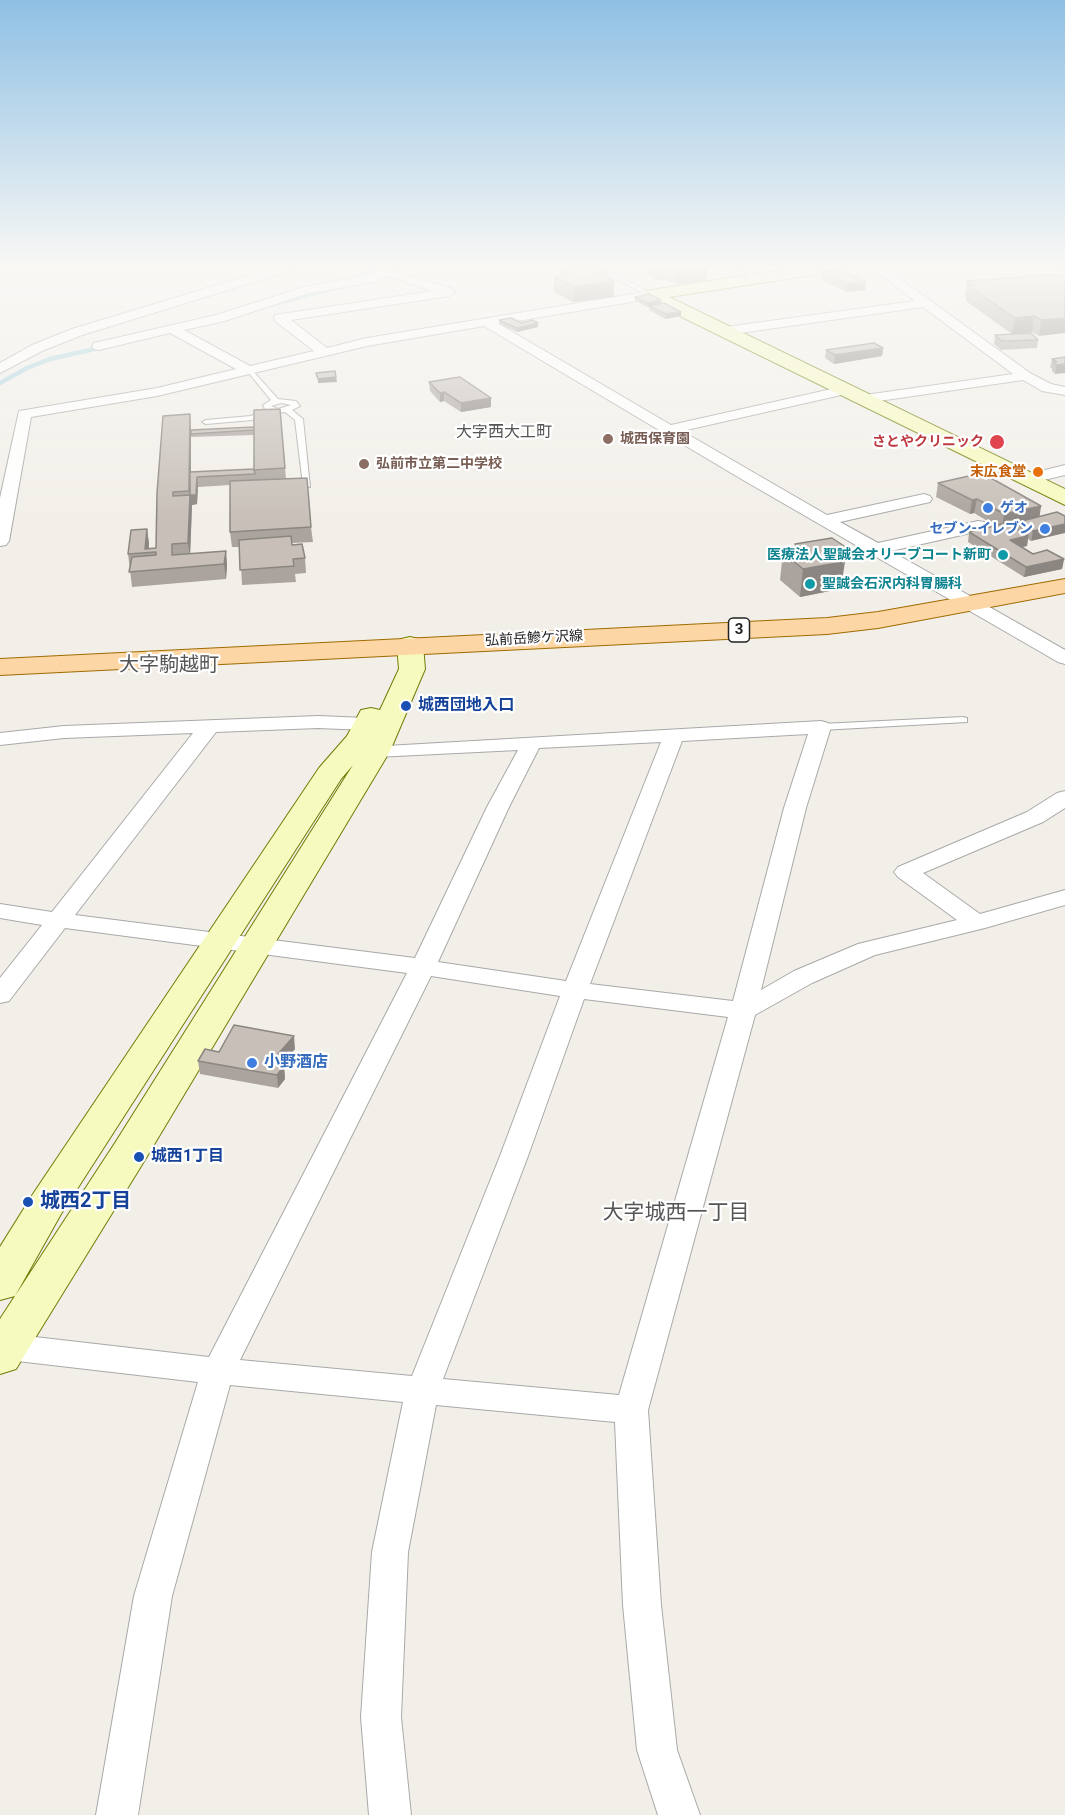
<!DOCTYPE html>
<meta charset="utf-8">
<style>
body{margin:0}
canvas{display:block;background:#f2efe9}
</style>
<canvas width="1065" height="1815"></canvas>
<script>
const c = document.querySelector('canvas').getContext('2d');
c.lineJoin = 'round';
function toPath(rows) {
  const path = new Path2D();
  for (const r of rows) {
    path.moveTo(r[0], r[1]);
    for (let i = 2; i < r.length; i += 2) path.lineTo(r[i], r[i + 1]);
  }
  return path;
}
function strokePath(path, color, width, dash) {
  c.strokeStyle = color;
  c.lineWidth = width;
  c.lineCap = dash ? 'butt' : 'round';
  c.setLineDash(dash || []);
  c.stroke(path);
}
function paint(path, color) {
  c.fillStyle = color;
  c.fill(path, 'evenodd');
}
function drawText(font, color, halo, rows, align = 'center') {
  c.font = font + ' Roboto,"Noto Sans JP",sans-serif';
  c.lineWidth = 4.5;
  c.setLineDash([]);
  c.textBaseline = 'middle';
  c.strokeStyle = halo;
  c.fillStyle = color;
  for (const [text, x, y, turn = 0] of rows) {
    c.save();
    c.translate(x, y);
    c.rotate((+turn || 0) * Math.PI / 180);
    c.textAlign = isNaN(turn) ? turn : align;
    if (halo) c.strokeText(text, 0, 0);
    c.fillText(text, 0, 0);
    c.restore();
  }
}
const stream = toPath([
 [356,280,375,267],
 [270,305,338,287],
 [0,383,27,368,50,359,103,347]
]);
const lane = toPath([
 [594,267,601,267,654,295,649,296,594,267],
 [737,268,741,268,763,278,758,279,737,270,737,268],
 [248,370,252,370,278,399,296,401,300,406,292,410,303,419,310,487,303,485,295,420,285,412,278,413,271,411,253,420,206,424,202,422,206,420,251,416,265,409,263,405,271,400,248,372,248,370],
 [281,403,291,405,278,409,271,406,281,403],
 [963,717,967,718,967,722,821,730,816,727,821,724,963,717]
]);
const street = toPath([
 [277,267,295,267,293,270,82,335,42,351,0,373,0,363,32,345,72,329,277,267],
 [386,267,398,267,395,271,453,289,455,292,449,296,291,320,327,348,367,338,651,291,655,292,657,295,655,298,499,324,671,425,845,386,850,387,852,390,850,393,682,431,827,515,924,494,930,496,932,499,930,502,840,522,878,543,978,521,984,522,986,526,984,530,891,551,1065,650,1065,664,1058,662,743,480,484,326,367,346,157,396,31,417,9,541,6,545,0,546,0,498,19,411,157,388,236,369,170,333,99,350,94,349,92,346,94,343,216,315,304,287,370,275,386,267],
 [388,276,433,291,275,315,274,318,275,321,314,351,250,366,184,330,225,321,306,294,373,282,388,276],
 [871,267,884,267,1030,373,1051,384,1065,387,1065,395,1042,391,1023,380,865,403,860,402,858,399,860,396,865,395,1013,374,923,307,726,335,719,331,726,327,915,301,871,267],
 [1058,267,1065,267,1065,271,1060,270,1058,267],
 [1065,465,1065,475,1027,484,1019,479,1021,476,1065,465],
 [318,716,366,718,373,720,376,724,373,728,366,730,318,728,216,732,75,915,415,958,487,807,518,750,376,757,369,755,365,751,369,747,821,721,828,723,831,727,806,808,761,990,794,971,858,944,957,920,898,877,894,872,898,867,1027,812,1057,793,1065,791,1065,808,1043,822,923,873,980,914,1065,890,1065,905,985,928,875,955,812,983,755,1015,648,1410,661,1605,677,1750,700,1815,658,1815,637,1750,623,1605,615,1422,436,1405,408,1552,401,1717,411,1815,369,1815,361,1717,372,1552,403,1402,230,1385,172,1596,138,1815,96,1815,134,1596,198,1382,0,1359,0,1333,209,1357,407,973,65,928,9,1001,0,1003,0,978,42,925,0,918,0,904,52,912,193,733,64,738,0,745,0,733,64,726,318,716],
 [808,734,784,808,733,1001,590,984,682,741,808,734],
 [661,742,566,981,438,962,509,807,539,748,661,742],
 [431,976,560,996,500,1156,412,1376,240,1360,431,976],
 [584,999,728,1017,619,1395,443,1379,528,1156,584,999]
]);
const secondary = toPath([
 [801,267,840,267,832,272,669,297,1065,489,1065,505,645,299,642,295,645,291,651,290,801,267],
 [410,637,419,639,423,645,425,669,390,751,143,1163,16,1369,0,1374,0,1319,115,1143,353,765,341,779,61,1214,15,1296,0,1300,0,1247,33,1194,319,768,347,736,361,710,371,708,380,710,399,669,397,645,401,639,410,637]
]);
const primary = toPath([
 [1065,579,1065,593,878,628,827,634,0,675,0,659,827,618,878,612,1065,579]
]);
const wall = toPath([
 [647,267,707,267,706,281,676,284,664,279,656,280,646,274],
 [562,268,608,272,608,278,614,281,614,297,573,302,554,292,554,277,562,274],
 [822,272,866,282,865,290,847,292,822,280],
 [1059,274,1039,336,1032,332,1012,334,966,301,966,297,965,296,967,281],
 [635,297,661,304,681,316,665,319,649,310,649,306,647,307,635,301],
 [499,320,538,323,538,327,517,332,499,324],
 [995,335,1038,340,1037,348,1001,350,994,344],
 [883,348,882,356,834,364,825,358,826,350],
 [1065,357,1055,374,1052,371,1052,369,1050,367,1052,359],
 [429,382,491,407,461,412,444,401,440,402,430,391],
 [280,409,286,479,311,527,313,542,292,543,292,545,305,558,306,573,295,574,296,582,242,585,240,547,232,547,230,532,230,485,198,487,197,504,192,505,190,554,226,551,227,566,226,579,132,587,128,554,147,529,149,544,149,549,156,548,191,430,254,427],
 [254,435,254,469,191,472,191,437],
 [938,483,1041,506,1031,541,1028,539,1027,546,1022,547,1033,554,1064,559,1062,569,1024,577,968,542,969,532,996,526,974,513,970,514,936,497],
 [795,544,843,575,842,576,840,589,800,597,780,580,783,552,794,550],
 [295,1049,281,1065,284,1066,285,1079,278,1088,200,1074,198,1061,219,1052]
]);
const shadedWall = toPath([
 [656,267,665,267,664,279,656,280],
 [707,267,706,281,676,284,677,269],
 [608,272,608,282,614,281,614,297,573,302,574,287,596,274],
 [866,282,865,290,847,292,848,284],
 [661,300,661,304,647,307,647,303],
 [681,312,681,316,665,319,666,314],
 [1034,316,1032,332,1012,334,1015,318],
 [1065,318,1065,333,1039,336,1041,320],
 [538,323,538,327,517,332,517,328],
 [883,348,882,356,834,364,835,355],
 [1065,364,1065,373,1055,374,1056,365],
 [336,377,337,382,318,383,318,379],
 [444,392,444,401,440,402,440,393],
 [491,398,491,407,461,412,461,403],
 [190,414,191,428,191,495,197,477,198,487,197,504,192,505,190,558,188,543,190,499,189,491],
 [977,499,974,513,970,514,972,500],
 [1041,506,1039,521,1018,522,1017,526,1002,529,1004,514],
 [1065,524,1065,533,1031,541,1033,531],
 [147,529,149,544,148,552,145,549],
 [1028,536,1027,546,1008,550,1010,540],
 [847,548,843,575,842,576,840,589,800,597,803,569,830,552],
 [226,551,227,566,226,579,224,564],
 [1064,559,1062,569,1024,577,1026,567],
 [294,1036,295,1049,273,1075,271,1062],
 [284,1066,285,1079,278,1088,277,1075]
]);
const building = toPath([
 [575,267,601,267,608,272,596,274,606,276,614,281,574,287,554,277,569,273,562,268,575,267],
 [672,267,703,267,677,269,672,267],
 [840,269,866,282,848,284,822,272,840,269],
 [1059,274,1065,278,1065,318,1041,320,1034,316,1015,318,968,286,974,285,967,281,1059,274],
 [649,294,661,300,647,303,635,297,649,294],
 [664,303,681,312,666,314,649,306,664,303],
 [511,318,522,323,532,320,538,323,517,328,499,320,511,318],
 [1031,333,1038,340,1002,341,995,335,1031,333],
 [874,343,883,348,835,355,826,350,874,343],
 [1065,357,1065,364,1056,365,1053,362,1057,362,1052,359,1065,357],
 [335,371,336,377,318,379,316,373,335,371],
 [460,377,491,398,461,403,444,392,440,393,429,382,460,377],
 [280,409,285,468,254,470,254,410,280,409],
 [190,414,189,491,173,492,173,496,190,495,188,543,172,544,172,555,226,551,224,564,129,572,132,557,156,555,156,552,128,554,131,530,147,529,145,549,156,548,157,493,163,416,190,414],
 [254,427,254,430,191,434,191,430,254,427],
 [254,470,255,474,197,477,196,495,190,495,190,472,254,469,254,470],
 [982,473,1041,506,1004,514,977,499,972,500,938,483,982,473],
 [307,478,311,527,230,532,230,481,307,478],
 [1057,512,1065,516,1065,524,1033,531,1018,522,1057,512],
 [1006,523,1028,536,1010,540,1033,554,1047,550,1064,559,1026,567,969,532,1006,523],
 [291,536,292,545,302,544,305,558,293,559,294,566,240,570,239,540,291,536],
 [832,538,847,548,830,552,843,562,803,569,783,552,801,549,795,544,832,538],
 [234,1025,294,1036,271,1062,284,1066,277,1075,198,1061,205,1049,219,1052,234,1025]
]);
const markers = [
 [608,439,6,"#8d6e63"],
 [997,442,8,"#e0444e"],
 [364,464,6,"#8d6e63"],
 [1038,472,6,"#e8710a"],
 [988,508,6,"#3f7fe0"],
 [1045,529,6,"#3f7fe0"],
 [1003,555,6,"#0f9aa8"],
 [810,584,6,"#0f9aa8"],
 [406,706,6,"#1a4fb4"],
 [252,1063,6,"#3f7fe0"],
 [139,1157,6,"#1a4fb4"],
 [28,1202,6,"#1a4fb4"]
];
const farEducationnames = [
 ["城西保育園",620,439],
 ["弘前市立第二中学校",376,464]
];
const farHealthnames = [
 ["さとやクリニック",984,442]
];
const farFoodnames = [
 ["末広食堂",1026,472]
];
const farShopnames = [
 ["ゲオ",1000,508],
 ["セブン-イレブン",1033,529,"right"]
];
const farCulturenames = [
 ["医療法人聖誠会オリーブコート新町",991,555],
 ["聖誠会石沢内科胃腸科",822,584,"left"]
];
const farStreetnames = [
 ["弘前岳鰺ケ沢線",534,639,-3]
];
const shields = [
 [739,630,21]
];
const shieldNames = [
 ["3",739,630]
];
const farQuarternames = [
 ["大字西大工町",504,433]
];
const transitNames = [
 ["城西団地入口",418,706],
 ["城西1丁目",151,1157]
];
const shopNames = [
 ["小野酒店",264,1063]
];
const quarterNames = [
 ["大字駒越町",169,666]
];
const nearTransitnames = [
 ["城西2丁目",40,1202]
];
const nearNeighbourhoodnames = [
 ["大字城西一丁目",676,1214]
];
strokePath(stream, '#aad3df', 4.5);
strokePath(lane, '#a9a9a9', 2);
strokePath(street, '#a9a9a9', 2);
strokePath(secondary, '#707d05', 2);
strokePath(primary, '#a06b00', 2);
paint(lane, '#fff');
paint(street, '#fff');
paint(secondary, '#f7fabf');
paint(primary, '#fcd6a4');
paint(wall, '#aba49e');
paint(shadedWall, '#8b8681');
paint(building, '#c7bfb8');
strokePath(building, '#8b8681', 1.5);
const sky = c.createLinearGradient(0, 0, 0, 521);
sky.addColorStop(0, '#8fc0e4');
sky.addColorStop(0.51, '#f9f8f5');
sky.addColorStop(1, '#f9f8f500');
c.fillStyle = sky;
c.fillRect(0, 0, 1065, 521);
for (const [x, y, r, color] of markers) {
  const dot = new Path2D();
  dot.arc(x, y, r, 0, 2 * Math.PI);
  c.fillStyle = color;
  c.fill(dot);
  strokePath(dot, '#fff', 2);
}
drawText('bold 14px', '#785e54', '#fff', farEducationnames, 'left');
drawText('bold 14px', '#be3a42', '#fff', farHealthnames, 'right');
drawText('bold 14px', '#c56008', '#fff', farFoodnames, 'right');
drawText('bold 14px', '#366cbe', '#fff', farShopnames, 'left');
drawText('bold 14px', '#0d838f', '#fff', farCulturenames, 'right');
drawText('14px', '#222', '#fff', farStreetnames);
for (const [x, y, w] of shields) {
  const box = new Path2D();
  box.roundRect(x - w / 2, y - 12, w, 24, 4.5);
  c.fillStyle = '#fff';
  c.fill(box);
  strokePath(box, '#222', 1.5);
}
drawText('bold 15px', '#222', null, shieldNames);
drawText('16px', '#555', '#fff', farQuarternames);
drawText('bold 16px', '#164399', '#fff', transitNames, 'left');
drawText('bold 16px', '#366cbe', '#fff', shopNames, 'left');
drawText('20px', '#555', '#fff', quarterNames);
drawText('bold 20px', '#164399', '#fff', nearTransitnames, 'left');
drawText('21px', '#555', '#fff', nearNeighbourhoodnames);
</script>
